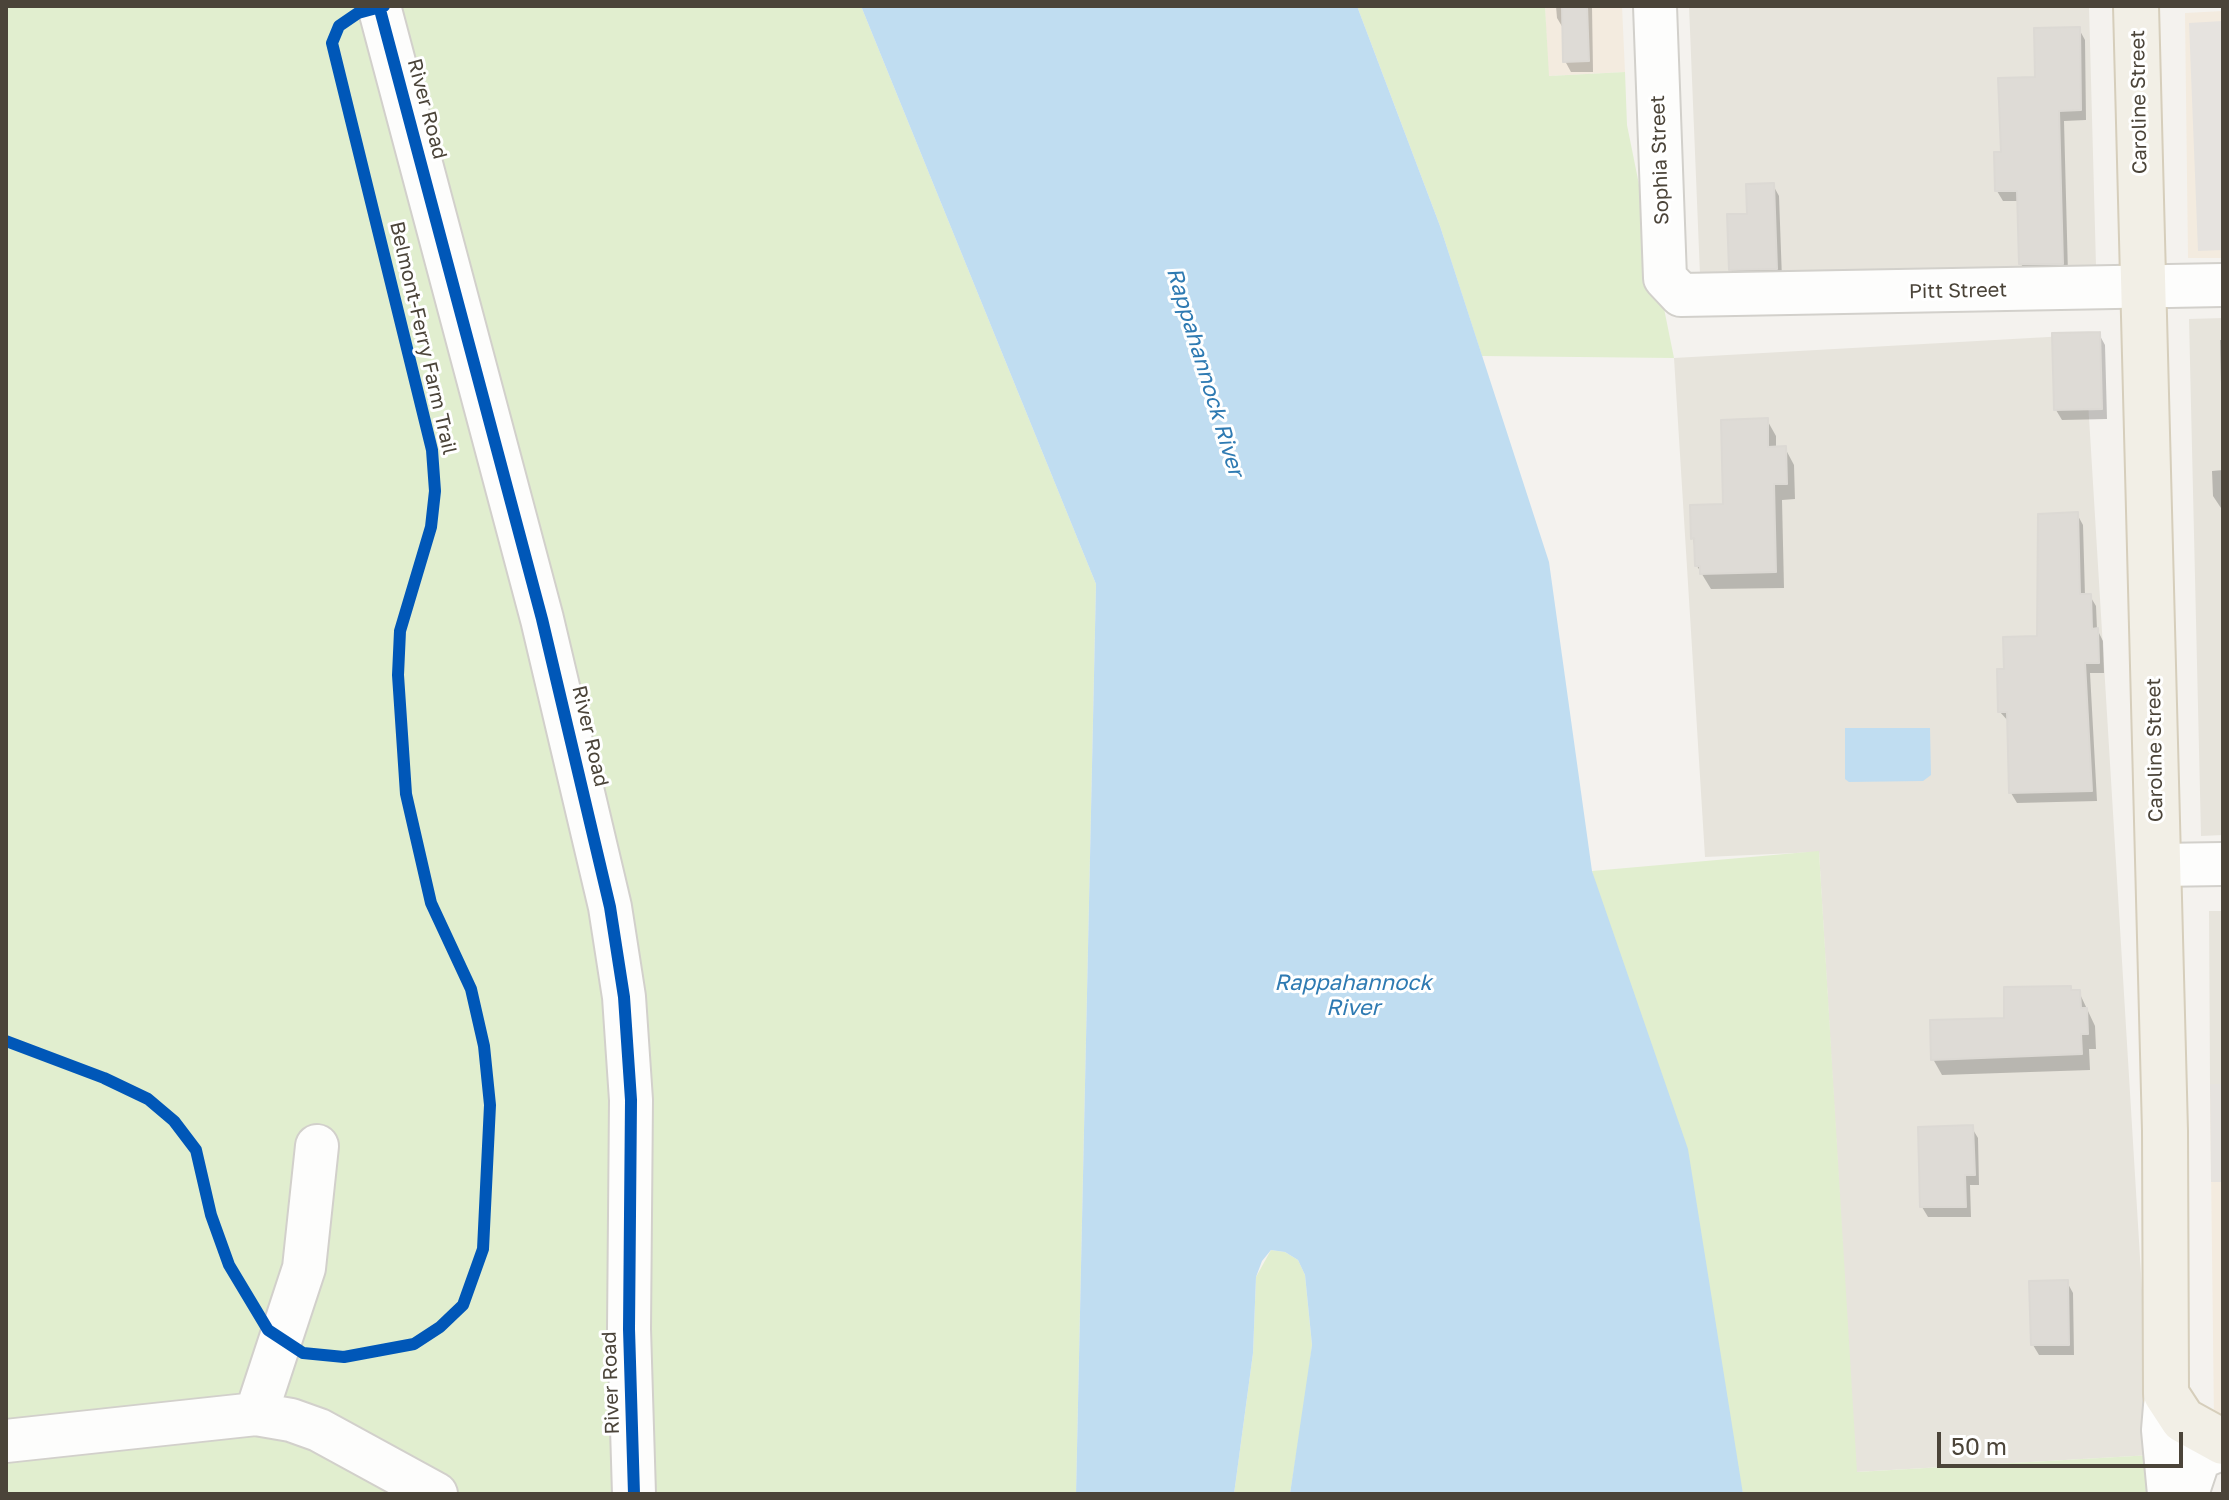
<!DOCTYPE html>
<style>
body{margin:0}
#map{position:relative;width:2229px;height:1500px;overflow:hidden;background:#f4f2ee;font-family:"Golos Text",sans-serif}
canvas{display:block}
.frame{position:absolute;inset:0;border:8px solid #4b4439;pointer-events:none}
.scale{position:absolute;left:1937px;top:1432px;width:246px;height:36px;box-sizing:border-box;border:4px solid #4b4439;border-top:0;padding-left:10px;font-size:24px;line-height:28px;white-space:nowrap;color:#4b4439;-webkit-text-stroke:6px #fff;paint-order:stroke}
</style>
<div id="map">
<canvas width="2229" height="1500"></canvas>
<div class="frame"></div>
<div class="scale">50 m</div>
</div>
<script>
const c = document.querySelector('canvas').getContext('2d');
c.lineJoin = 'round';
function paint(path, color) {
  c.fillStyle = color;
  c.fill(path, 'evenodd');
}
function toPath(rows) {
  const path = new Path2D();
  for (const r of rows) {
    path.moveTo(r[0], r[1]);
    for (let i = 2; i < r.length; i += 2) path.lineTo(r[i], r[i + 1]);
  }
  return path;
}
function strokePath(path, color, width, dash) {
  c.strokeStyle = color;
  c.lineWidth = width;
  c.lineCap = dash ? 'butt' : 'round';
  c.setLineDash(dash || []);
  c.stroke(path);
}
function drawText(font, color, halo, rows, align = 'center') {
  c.font = font + ' "Golos Text",sans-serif';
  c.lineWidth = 6;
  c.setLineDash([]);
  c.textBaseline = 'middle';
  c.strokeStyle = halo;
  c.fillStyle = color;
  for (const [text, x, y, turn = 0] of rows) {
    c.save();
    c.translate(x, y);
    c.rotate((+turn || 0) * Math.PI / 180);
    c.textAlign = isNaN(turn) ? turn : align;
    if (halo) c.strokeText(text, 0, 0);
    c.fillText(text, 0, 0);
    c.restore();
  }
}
const residential = toPath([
 [1689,6,2089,6,2096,266,1700,275],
 [2223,318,2223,835,2201,836,2189,319],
 [2084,335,2152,1455,1856,1472,1819,852,1705,857,1674,358],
 [2209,911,2223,911,2223,1084,2210,1084]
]);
const commercial = toPath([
 [1545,6,1622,6,1625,72,1548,76],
 [2223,11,2223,258,2188,258,2185,13],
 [2223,1084,2223,1421,2214,1421,2210,1085]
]);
const green = toPath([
 [6,6,861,6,1096,584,1076,1494,6,1494],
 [1357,6,1545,6,1549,76,1625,72,1627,125,1674,358,1482,356,1440,226],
 [1819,851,1857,1472,2152,1455,2152,1494,1743,1494,1592,871],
 [1271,1250,1285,1252,1298,1260,1305,1275,1312,1345,1306,1394,1290,1494,1234,1494,1253,1353,1256,1277]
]);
const parking = toPath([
 [2223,21,2223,250,2198,251,2189,23],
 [2223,1084,2223,1182,2211,1182,2210,1084]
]);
const water = toPath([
 [861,6,1357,6,1440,226,1549,562,1592,871,1688,1149,1743,1494,1290,1494,1312,1345,1305,1275,1298,1260,1285,1252,1271,1250,1262,1261,1256,1277,1253,1353,1234,1494,1076,1494,1096,584],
 [1845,728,1930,728,1931,775,1923,781,1849,782,1845,779]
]);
const shadow = toPath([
 [1556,6,1592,6,1593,72,1571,72,1565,61,1563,28,1557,18],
 [2079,29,2085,40,2086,120,2064,121,2068,274,2027,274,2021,264,2019,201,2003,201,1997,191,2003,154,2037,79],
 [1773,185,1779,196,1782,279,1737,280,1731,270,1749,216],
 [2099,334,2105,345,2107,419,2062,420,2056,410],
 [2220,340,2223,340,2223,388,2221,384],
 [1767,420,1776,436,1776,448,1785,448,1794,465,1795,499,1782,500,1784,588,1711,589,1697,566,1693,538,1725,506],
 [2223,470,2223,578,2221,508,2213,496,2212,471],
 [2077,514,2083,525,2085,596,2090,596,2096,606,2097,629,2103,641,2104,673,2090,673,2097,801,2017,803,2011,793,2009,722,2000,712,2006,671,2039,638],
 [2072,992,2079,992,2095,1026,2096,1049,2089,1049,2090,1070,1942,1075,1933,1059,2006,1020],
 [1972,1128,1978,1138,1979,1185,1970,1185,1971,1217,1928,1217,1922,1207],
 [2067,1282,2073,1293,2074,1355,2039,1355,2033,1345]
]);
const building = toPath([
 [1562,6,1587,6,1589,61,1563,62,1562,6],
 [2080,27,2081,110,2059,111,2063,264,2019,264,2017,191,1995,191,1994,152,2001,152,1998,78,2035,77,2034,28,2080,27],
 [1774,183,1777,269,1729,270,1727,214,1747,214,1746,184,1774,183],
 [2100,332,2102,409,2054,410,2052,333,2100,332],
 [1768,418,1768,447,1786,446,1787,484,1774,484,1776,572,1700,574,1700,566,1695,566,1694,538,1691,539,1690,505,1723,504,1721,420,1768,418],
 [2078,512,2080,594,2091,594,2092,629,2098,628,2099,663,2085,663,2092,791,2009,793,2007,712,1998,712,1997,669,2004,669,2003,637,2037,636,2038,514,2078,512],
 [2071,986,2071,990,2080,990,2081,1008,2087,1008,2088,1034,2081,1034,2082,1054,1931,1060,1930,1020,2004,1018,2004,987,2071,986],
 [1973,1125,1975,1175,1965,1175,1966,1207,1920,1207,1918,1127,1973,1125],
 [2068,1280,2069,1345,2031,1345,2029,1281,2068,1280]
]);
const minor = toPath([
 [379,6,542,619,610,907,624,997,631,1100,629,1329,634,1494],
 [1655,6,1665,278,1681,295,2223,285],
 [2158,865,2223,864],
 [2166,1394,2163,1430,2169,1494],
 [256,1414,304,1268,317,1146],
 [6,1441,256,1414,291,1420,319,1430,436,1494],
 [2187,1494,2199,1458,2223,1448]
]);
const major = toPath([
 [2136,6,2165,1131,2166,1394,2183,1420,2223,1442]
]);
const cycleway = toPath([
 [379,6,542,619,610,907,624,997,631,1100,629,1329,634,1494],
 [6,1041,104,1078,148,1099,174,1121,196,1150,211,1215,229,1265,268,1330,303,1353,344,1357,414,1344,440,1327,463,1305,483,1249,490,1105,484,1046,471,989,431,903,406,794,398,675,400,631,431,527,435,491,432,450,332,43,339,26,358,13,384,6]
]);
const streetNames = [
 ["Caroline Street",2139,102,-91],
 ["River Road",427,109,75],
 ["Sophia Street",1660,160,-92],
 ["Pitt Street",1958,291,-1],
 ["Belmont-Ferry Farm Trail",423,338,77],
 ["River Road",590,736,77],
 ["Caroline Street",2155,750,-91],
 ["River Road",611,1383,-92]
];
const waterNames = [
 ["Rappahannock River",1205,372,73],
 ["Rappahannock",1353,983],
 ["River",1353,1008]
];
paint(residential, '#e7e4dc');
paint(commercial, '#f3ebdf');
paint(green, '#e1eecf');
paint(parking, '#e6e3df');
paint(water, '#c0ddf1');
paint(shadow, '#0003');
paint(building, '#dedbd6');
strokePath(building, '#dcd9d4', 2);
strokePath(minor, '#d2d0cb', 46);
strokePath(major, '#d6cebb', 48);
strokePath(minor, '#fdfdfc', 42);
strokePath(major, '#f2efe6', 44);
strokePath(cycleway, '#0057b8', 12);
drawText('20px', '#4b4439', '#fff', streetNames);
drawText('italic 22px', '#2e7ab2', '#fff', waterNames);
</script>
